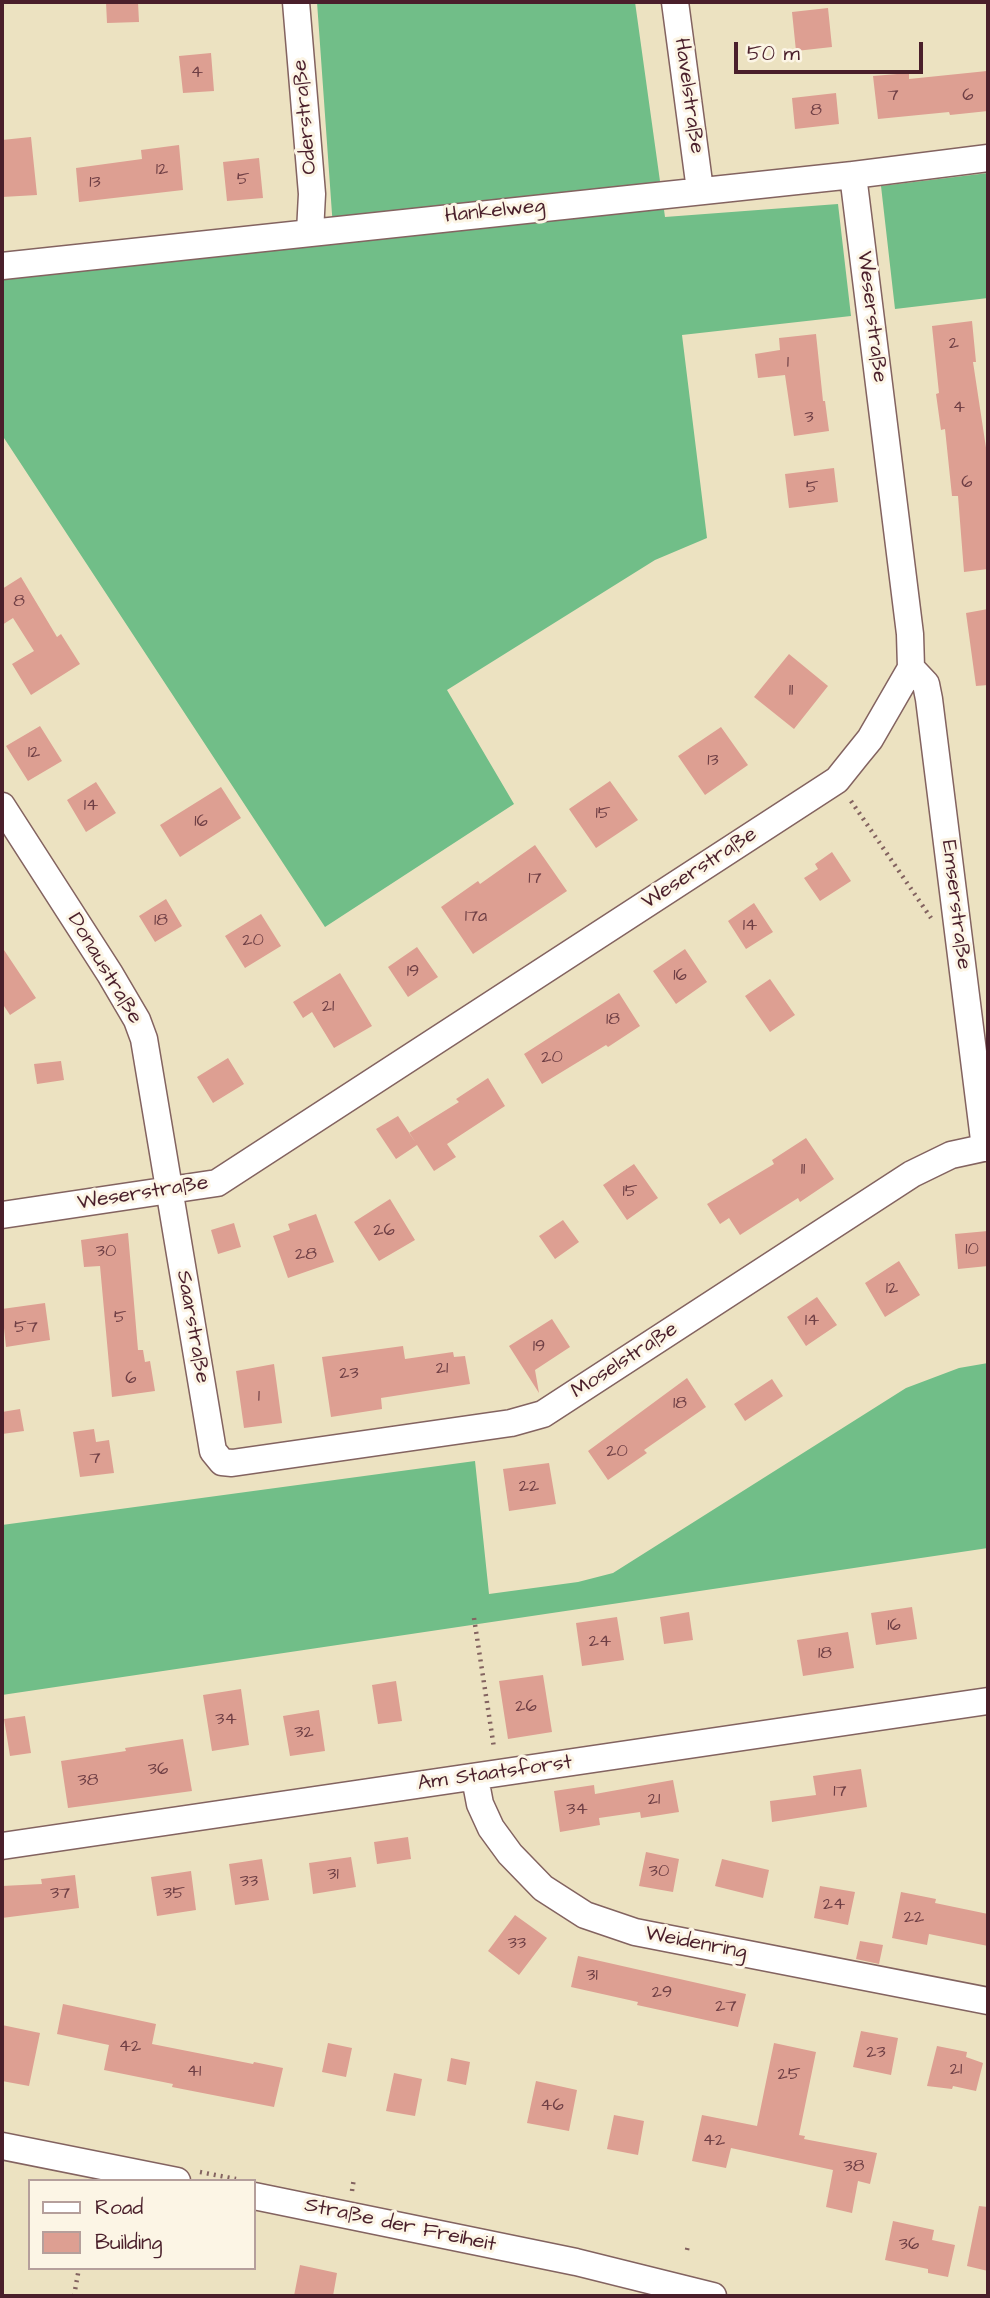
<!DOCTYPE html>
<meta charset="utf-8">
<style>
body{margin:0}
#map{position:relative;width:990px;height:2298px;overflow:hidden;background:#ece2c1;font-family:"Architects Daughter",sans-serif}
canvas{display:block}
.frame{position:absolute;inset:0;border:4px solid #4a1f2b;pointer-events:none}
.legend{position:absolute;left:28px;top:2179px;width:228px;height:91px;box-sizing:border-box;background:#fcf5e5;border:2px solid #b59f9b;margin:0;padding:9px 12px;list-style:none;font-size:21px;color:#4a1f2b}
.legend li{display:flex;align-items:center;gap:14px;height:35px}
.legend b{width:35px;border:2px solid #b59f9b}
.scale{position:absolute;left:734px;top:42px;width:189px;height:32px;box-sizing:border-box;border:4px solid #4a1f2b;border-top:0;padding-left:9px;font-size:21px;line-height:24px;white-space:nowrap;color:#4a1f2b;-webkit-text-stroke:5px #fcf5e5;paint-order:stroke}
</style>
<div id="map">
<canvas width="990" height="2298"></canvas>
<div class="frame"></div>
<ul class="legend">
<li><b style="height:9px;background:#fff"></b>Road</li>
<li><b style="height:19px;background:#dd9f92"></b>Building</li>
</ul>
<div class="scale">50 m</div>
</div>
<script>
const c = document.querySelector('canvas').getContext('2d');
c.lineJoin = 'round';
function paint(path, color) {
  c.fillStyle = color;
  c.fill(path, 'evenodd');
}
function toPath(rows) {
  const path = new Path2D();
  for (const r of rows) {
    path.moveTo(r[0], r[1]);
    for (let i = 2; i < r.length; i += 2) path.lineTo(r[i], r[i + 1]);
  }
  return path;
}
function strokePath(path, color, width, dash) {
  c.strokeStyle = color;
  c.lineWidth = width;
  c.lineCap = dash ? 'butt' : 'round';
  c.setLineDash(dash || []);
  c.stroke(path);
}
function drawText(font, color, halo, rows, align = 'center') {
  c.font = font + ' "Architects Daughter",sans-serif';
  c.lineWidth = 6;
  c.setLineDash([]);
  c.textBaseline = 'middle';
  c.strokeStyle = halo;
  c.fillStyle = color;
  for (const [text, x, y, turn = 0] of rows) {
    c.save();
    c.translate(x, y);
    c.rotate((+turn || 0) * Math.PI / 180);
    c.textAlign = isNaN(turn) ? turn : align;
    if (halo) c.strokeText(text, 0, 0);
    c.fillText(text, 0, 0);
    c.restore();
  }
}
const forest = toPath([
 [317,2,635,2,665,217,838,204,851,316,682,335,707,538,655,560,447,690,514,804,325,927,2,435,2,272,334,242],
 [988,173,988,298,895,309,881,186],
 [988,1363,988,1548,2,1695,2,1525,475,1461,489,1594,578,1582,613,1573,906,1388,959,1368]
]);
const building = toPath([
 [106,2,138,2,139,22,107,23],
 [828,8,832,47,796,51,792,12],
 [211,53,214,91,183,93,179,56],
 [987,71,988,111,950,115,949,112,878,119,873,76,909,73,909,79],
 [836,93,839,124,795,129,792,98],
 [31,137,37,195,2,197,2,140],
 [179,145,183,190,79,202,76,168,142,159,141,150],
 [259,158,263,198,227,201,223,162],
 [972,321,976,362,973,362,988,461,988,569,964,572,958,496,952,496,945,429,941,430,936,394,939,393,932,326],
 [816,334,823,401,825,401,829,431,794,436,785,375,758,378,755,354,780,350,779,338],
 [834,468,838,502,789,508,785,474],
 [21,577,57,637,61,634,80,664,31,695,12,664,34,651,13,618,2,625,2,589],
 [988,609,988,685,976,686,966,613],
 [789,654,828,686,794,729,754,697],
 [40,726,62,761,28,781,6,746],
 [721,727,748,765,705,795,678,756],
 [610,781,638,820,596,848,569,809],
 [96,782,116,813,86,832,67,800],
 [221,787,241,818,180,857,160,825],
 [535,845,567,891,473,954,441,907,478,881,480,884],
 [832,852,851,881,820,901,804,878,818,869,815,864],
 [166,899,182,926,155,942,139,916],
 [754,903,773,932,746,949,728,921],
 [261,914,281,946,245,968,225,936],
 [2,947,36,998,10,1015,2,1003],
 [417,947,438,977,408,997,388,967],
 [685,949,707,982,676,1004,653,971],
 [340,973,372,1026,334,1048,312,1012,303,1018,293,1002],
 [770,979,795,1015,770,1032,745,996],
 [619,993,640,1026,608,1047,606,1045,542,1084,524,1054],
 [228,1058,244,1084,213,1103,197,1077],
 [61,1061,64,1080,37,1084,34,1064],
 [488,1078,505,1106,447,1144,456,1157,434,1171,417,1145,396,1159,376,1129,398,1116,416,1143,409,1133,459,1102,456,1099],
 [806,1138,834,1179,800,1202,798,1198,740,1235,729,1218,720,1224,707,1204,774,1164,772,1160],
 [634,1164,658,1198,627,1220,603,1185],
 [390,1199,415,1240,379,1261,354,1222],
 [316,1214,334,1262,288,1278,273,1236,290,1230,288,1224],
 [563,1220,579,1242,555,1259,539,1236],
 [234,1223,241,1247,218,1254,211,1230],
 [988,1231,988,1266,958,1269,955,1234],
 [128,1233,138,1350,143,1350,145,1362,150,1361,155,1391,112,1397,100,1266,84,1267,81,1240],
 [899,1261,920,1295,885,1317,865,1283],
 [817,1297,837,1325,806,1346,787,1317],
 [45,1303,50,1340,6,1347,2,1309],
 [552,1319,570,1347,535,1370,539,1393,509,1346],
 [403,1346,405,1359,453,1352,454,1357,465,1356,470,1384,381,1398,382,1409,331,1417,322,1357],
 [274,1364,282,1423,244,1428,236,1371],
 [687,1378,706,1407,644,1450,647,1453,608,1480,588,1451],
 [772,1379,783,1396,745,1421,734,1404],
 [20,1409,24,1431,2,1434,2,1412],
 [94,1429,96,1442,109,1440,114,1473,80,1477,73,1432],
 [549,1463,556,1504,509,1511,503,1469],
 [912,1607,917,1639,876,1645,871,1613],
 [689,1612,693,1640,664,1644,660,1617],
 [617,1617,624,1660,582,1666,576,1623],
 [848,1632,854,1668,803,1676,797,1640],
 [543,1675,552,1732,508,1739,499,1681],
 [396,1681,402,1721,378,1724,372,1685],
 [241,1689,249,1745,212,1751,203,1695],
 [319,1710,325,1751,290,1756,283,1716],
 [25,1716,31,1753,10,1756,4,1719],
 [183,1739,192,1791,68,1808,61,1761,126,1751,125,1748],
 [861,1769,867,1807,772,1822,770,1801,816,1795,813,1776],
 [673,1780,679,1812,641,1818,640,1812,599,1818,600,1825,560,1832,554,1791,594,1785,595,1794],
 [408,1837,411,1859,377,1864,374,1842],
 [646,1852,679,1859,673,1892,639,1886],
 [351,1857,356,1887,313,1894,309,1863],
 [262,1859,269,1900,235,1905,229,1864],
 [722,1859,769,1870,763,1898,715,1886],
 [191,1871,196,1910,157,1916,151,1877],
 [75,1875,79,1908,2,1918,2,1886,42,1884,41,1879],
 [820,1886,855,1892,848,1925,814,1918],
 [901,1892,936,1899,935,1903,988,1914,988,1946,929,1934,927,1945,892,1938],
 [515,1915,547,1938,519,1975,488,1951],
 [860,1941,883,1945,879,1964,856,1959],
 [578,1956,746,1994,738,2027,637,2005,638,2002,571,1987],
 [63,2004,156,2024,152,2044,253,2064,254,2062,283,2068,274,2107,172,2087,173,2084,104,2070,109,2045,57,2034],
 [2,2025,40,2033,29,2086,2,2081],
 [861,2031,898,2038,891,2075,853,2067],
 [328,2043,352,2048,346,2077,322,2072],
 [774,2043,816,2052,799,2135,805,2136,804,2139,877,2153,870,2184,858,2181,852,2213,826,2207,833,2170,731,2148,726,2168,692,2161,702,2115,757,2126],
 [937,2046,967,2052,966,2057,983,2063,976,2091,953,2086,952,2089,927,2086],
 [451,2058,470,2062,466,2085,447,2081],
 [394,2073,422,2079,415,2116,386,2111],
 [536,2081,577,2090,569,2131,527,2123],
 [614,2115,644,2121,638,2155,607,2149],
 [979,2206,988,2207,988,2271,967,2266],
 [893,2221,934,2230,932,2240,955,2245,948,2277,928,2273,928,2269,885,2260],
 [300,2265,337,2273,333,2296,294,2296]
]);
const path = toPath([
 [851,801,931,918],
 [474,1618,494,1748],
 [200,2172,236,2179],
 [352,2191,354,2178],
 [687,2250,688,2245],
 [74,2296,79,2268]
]);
const minor = toPath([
 [296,2,312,194,310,232],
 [675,2,700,190],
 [2,266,853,175,988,158],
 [911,668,926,684,929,699,985,1148],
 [2,806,110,974,137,1020,144,1039,213,1451,222,1462,232,1463,511,1423,543,1414,912,1174,951,1155,988,1147],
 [2,1215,217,1183,837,780,857,755,870,739,911,668,910,634,853,175],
 [475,1778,480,1804,491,1828,510,1854,543,1888,585,1915,635,1932,988,2001],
 [2,1846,988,1701],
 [2,2146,177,2181],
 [254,2196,576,2262,713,2296]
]);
const numberNames = [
 ["4",197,73],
 ["7",893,96],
 ["6",968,96],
 ["8",816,111],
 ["12",162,170],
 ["5",243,180],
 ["13",95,183],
 ["2",954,344],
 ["1",788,363],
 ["4",959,408],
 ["3",809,418],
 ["6",967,483],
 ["5",812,488],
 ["8",19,602],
 ["11",791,691],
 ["12",34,753],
 ["13",713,761],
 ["14",91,806],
 ["15",603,814],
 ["16",201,822],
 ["17",535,879],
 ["17a",476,917],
 ["18",161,921],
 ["14",750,926],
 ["20",253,941],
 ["19",413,972],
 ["16",680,976],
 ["21",328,1007],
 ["18",613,1020],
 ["20",552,1058],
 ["11",803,1170],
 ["15",630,1192],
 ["26",384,1231],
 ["10",972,1250],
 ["30",106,1252],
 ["28",306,1255],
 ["12",892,1289],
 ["5",120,1318],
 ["14",812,1321],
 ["57",26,1328],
 ["19",539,1347],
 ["21",442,1369],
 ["23",349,1374],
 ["6",131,1379],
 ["1",259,1397],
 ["18",680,1404],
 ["20",617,1452],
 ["7",95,1459],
 ["22",529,1487],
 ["16",894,1626],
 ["24",600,1642],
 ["18",825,1654],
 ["26",526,1707],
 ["34",226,1720],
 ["32",304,1733],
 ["36",158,1770],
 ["38",88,1781],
 ["17",840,1792],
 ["21",654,1800],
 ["34",577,1810],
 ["30",659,1872],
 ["31",333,1875],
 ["33",249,1882],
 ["37",60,1894],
 ["35",174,1894],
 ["24",834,1905],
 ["22",914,1918],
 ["33",517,1944],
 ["31",592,1976],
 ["29",662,1993],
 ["27",726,2007],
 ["42",130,2047],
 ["23",876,2053],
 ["21",956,2070],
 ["41",194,2072],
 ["25",789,2075],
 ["46",552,2106],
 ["42",714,2141],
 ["38",854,2167],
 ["36",909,2245]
];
const streetNames = [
 ["Havelstraße",688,96,82],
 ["Oderstraße",306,117,-95],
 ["Hankelweg",495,212,-6],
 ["Weserstraße",871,317,83],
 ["Weserstraße",700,869,-33],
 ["Emserstraße",955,905,83],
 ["Donaustraße",104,969,59],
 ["Weserstraße",143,1194,-9],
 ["Saarstraße",192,1327,80],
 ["Moselstraße",625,1361,-33],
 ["Am Staatsforst",495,1774,-8],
 ["Weidenring",696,1944,11],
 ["Straße der Freiheit",400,2226,12]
];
paint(forest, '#71be88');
paint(building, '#dd9f92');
strokePath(minor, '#836360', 29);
strokePath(path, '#836360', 4.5, [2, 5]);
strokePath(minor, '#fff', 26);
drawText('18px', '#6f3f45', null, numberNames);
drawText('21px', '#4a1f2b', '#fcf5e5', streetNames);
</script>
